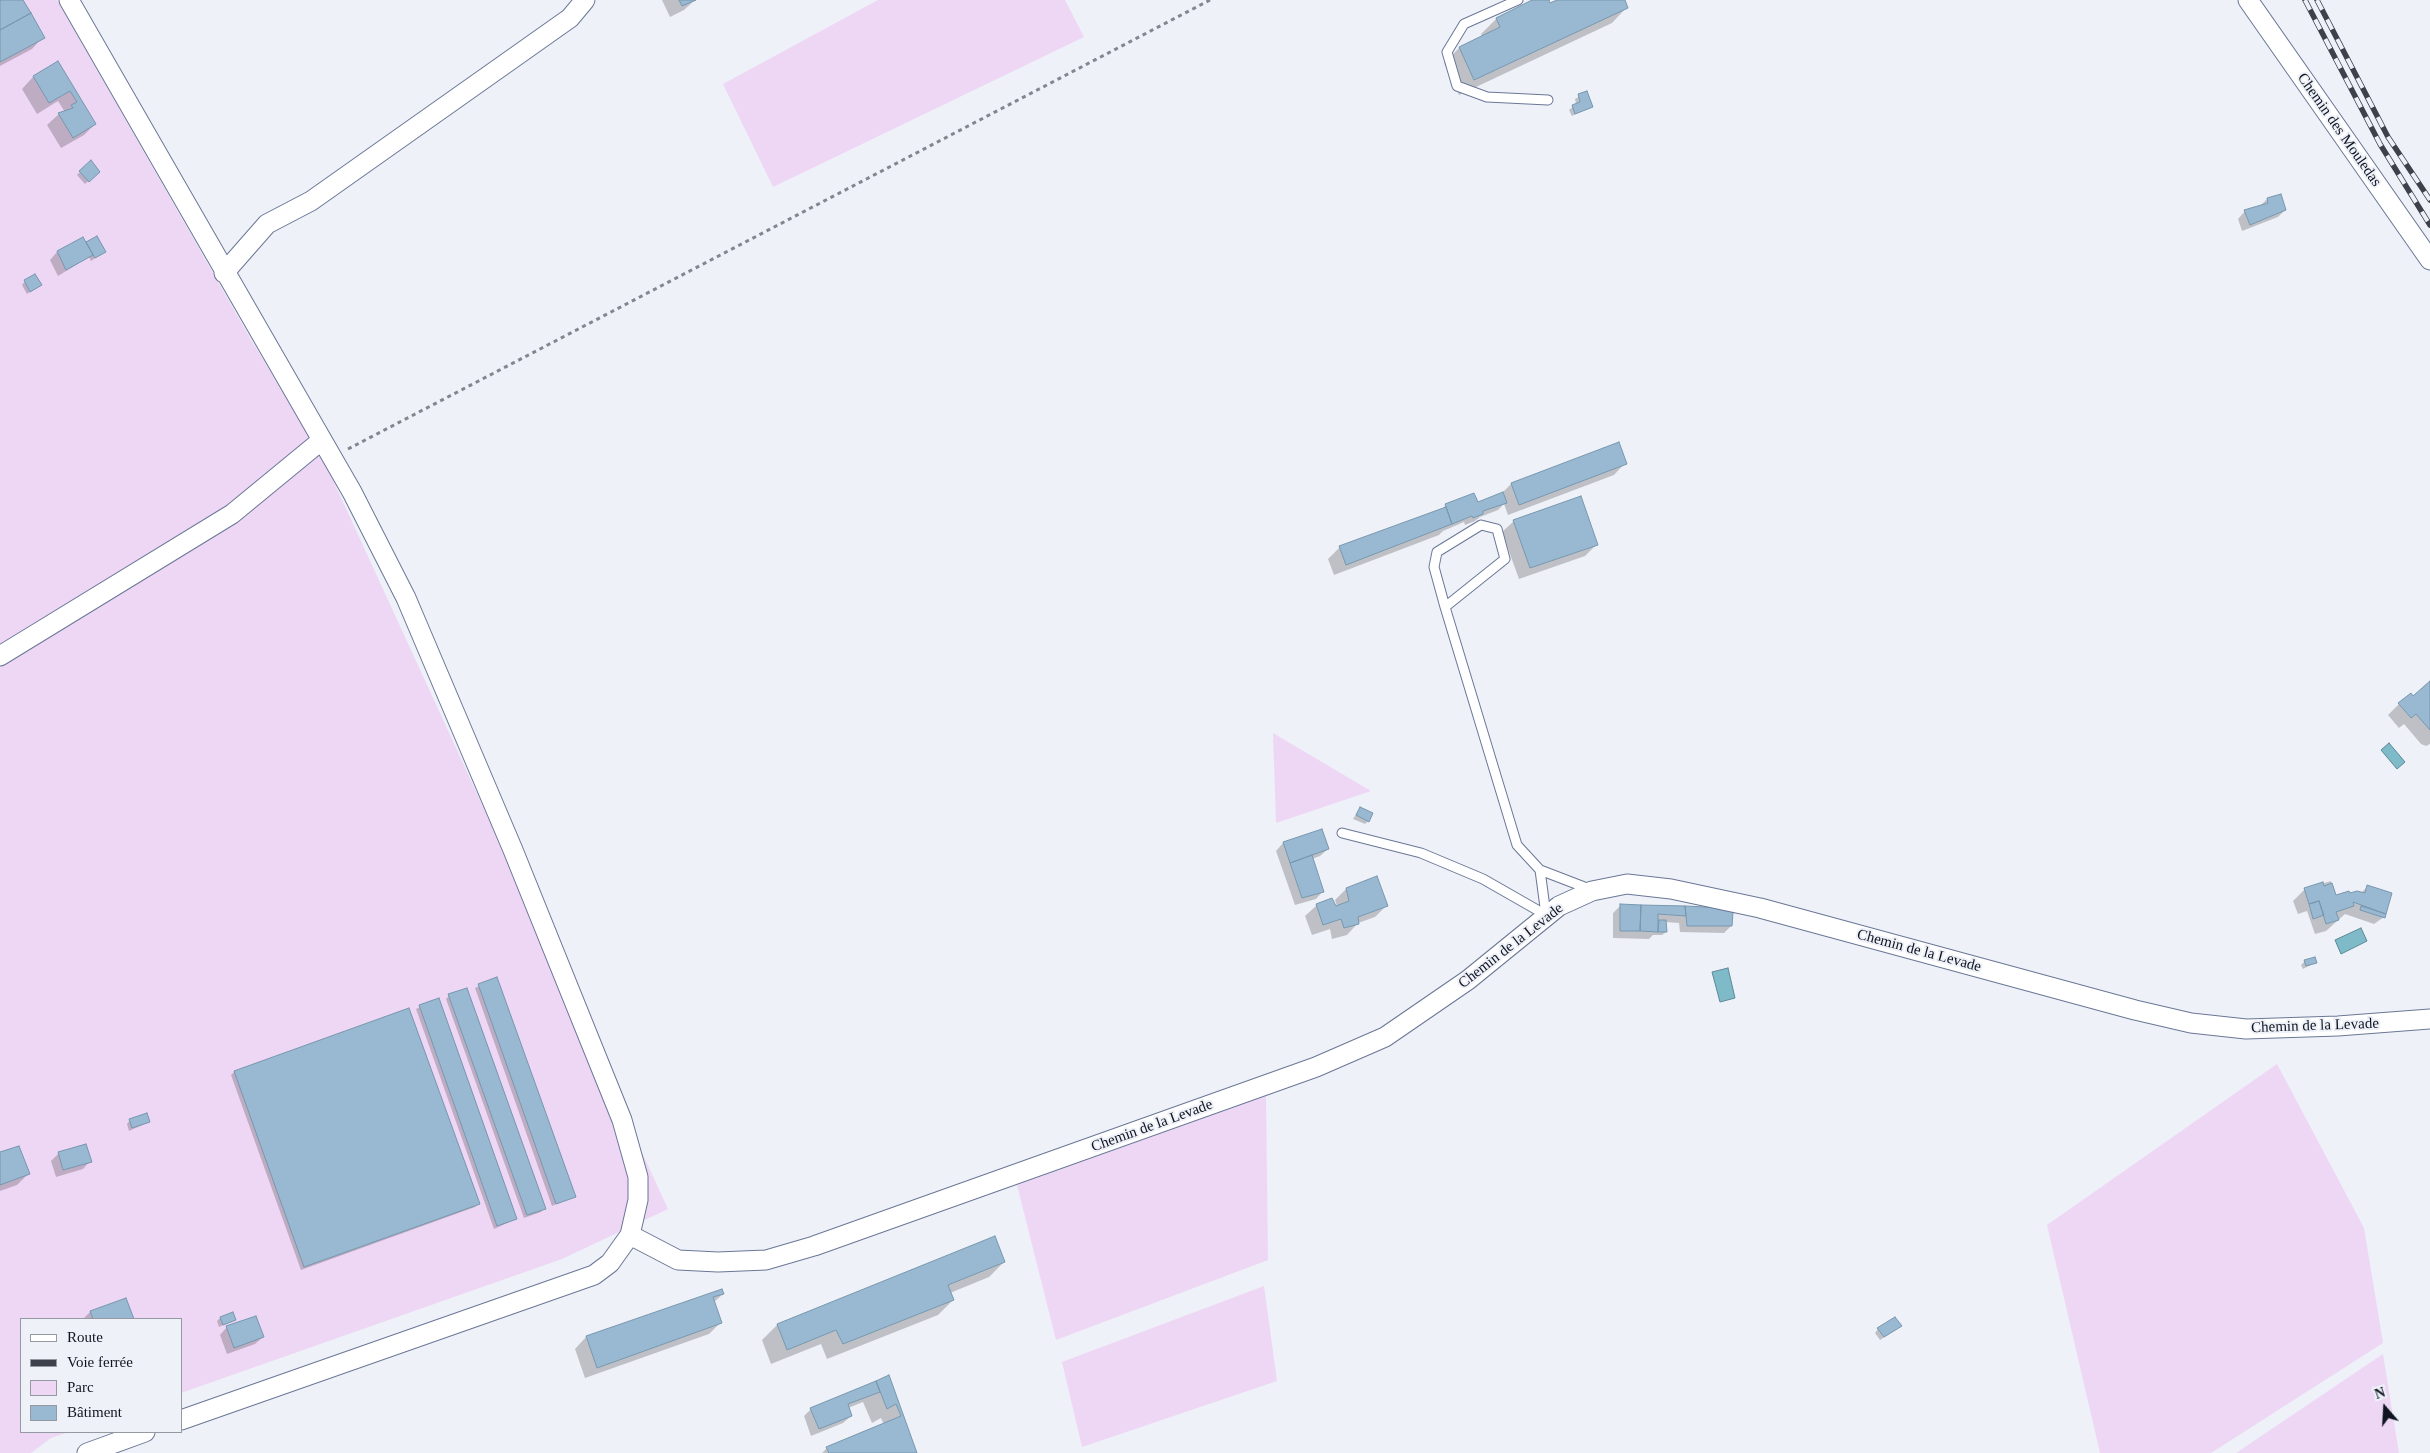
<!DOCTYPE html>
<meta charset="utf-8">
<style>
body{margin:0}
#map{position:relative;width:2430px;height:1453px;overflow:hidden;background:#eef1f8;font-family:Georgia,serif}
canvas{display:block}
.legend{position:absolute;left:20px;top:1318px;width:162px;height:115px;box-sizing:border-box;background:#eef1f8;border:1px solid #9599a2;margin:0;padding:6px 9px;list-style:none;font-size:15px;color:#0f1420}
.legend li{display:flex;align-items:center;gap:10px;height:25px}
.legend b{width:25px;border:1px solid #9599a2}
.north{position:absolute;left:2360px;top:1383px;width:50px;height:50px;-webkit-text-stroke:4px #eef1f8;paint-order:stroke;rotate:341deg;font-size:14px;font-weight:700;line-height:20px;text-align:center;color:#0f1420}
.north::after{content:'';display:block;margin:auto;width:18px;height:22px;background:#0f1420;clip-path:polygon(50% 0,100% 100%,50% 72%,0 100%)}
</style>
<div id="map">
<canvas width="2430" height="1453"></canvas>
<ul class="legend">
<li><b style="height:6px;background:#fff"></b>Route</li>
<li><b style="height:6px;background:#3c414c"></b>Voie ferrée</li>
<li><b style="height:14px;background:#eed7f4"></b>Parc</li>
<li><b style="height:14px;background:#98b9d1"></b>Bâtiment</li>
</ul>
<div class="north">N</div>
</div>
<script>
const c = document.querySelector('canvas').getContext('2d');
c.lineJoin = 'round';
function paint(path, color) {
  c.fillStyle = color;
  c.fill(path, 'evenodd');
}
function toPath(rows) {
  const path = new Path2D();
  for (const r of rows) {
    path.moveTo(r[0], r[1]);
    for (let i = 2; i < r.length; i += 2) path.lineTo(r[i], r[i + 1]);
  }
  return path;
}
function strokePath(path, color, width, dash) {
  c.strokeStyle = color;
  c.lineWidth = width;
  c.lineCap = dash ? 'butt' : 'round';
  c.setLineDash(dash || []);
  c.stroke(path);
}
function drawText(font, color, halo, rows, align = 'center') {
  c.font = font + ' Georgia,serif';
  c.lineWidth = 4;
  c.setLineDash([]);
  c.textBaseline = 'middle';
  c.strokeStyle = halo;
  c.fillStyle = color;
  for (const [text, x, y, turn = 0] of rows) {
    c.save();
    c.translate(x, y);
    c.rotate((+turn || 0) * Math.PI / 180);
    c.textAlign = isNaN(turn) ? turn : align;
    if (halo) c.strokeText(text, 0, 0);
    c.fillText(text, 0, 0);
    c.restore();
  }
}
const green = toPath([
 [0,0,57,0,249,336,326,465,668,1209,562,1259,181,1393,181,1319,21,1319,21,1432,69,1432,51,1438,31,1453,0,1453],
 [878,0,1065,0,1084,37,773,187,723,84],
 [1273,733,1371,791,1276,823],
 [2277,1064,2364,1228,2383,1343,2211,1453,2100,1453,2047,1225],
 [1266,1096,1268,1260,1056,1340,1017,1185],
 [1264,1286,1277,1381,1082,1447,1062,1362],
 [2383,1354,2399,1453,2236,1453]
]);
const water = toPath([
 [2389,743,2405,762,2397,769,2381,750,2389,743],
 [2361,928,2367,941,2341,954,2335,940,2361,928],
 [1728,968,1735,998,1720,1002,1712,972,1728,968]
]);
const shadow = toPath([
 [0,0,22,0,43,37,32,49,0,66],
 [662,0,695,0,684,10,670,17],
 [1535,0,1548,0,1550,5,1560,0,1624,0,1627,7,1612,23,1459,95,1444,63,1459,48,1482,37,1481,34,1496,19],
 [58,62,95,124,84,135,61,148,47,125,59,114,65,112,58,101,37,114,22,89,33,77],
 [1586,93,1591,107,1572,116,1569,110,1576,104,1575,99],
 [80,172,95,175,85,184,77,175],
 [2267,199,2285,210,2278,217,2242,231,2238,219,2245,211,2260,206],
 [83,238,86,244,96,238,104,252,91,261,89,257,58,276,50,260,57,252],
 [25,281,40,285,27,294,22,285],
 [1618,444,1625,463,1614,475,1508,515,1504,504,1498,510,1480,517,1475,521,1465,525,1464,522,1443,531,1439,535,1334,575,1328,559,1340,547,1440,511,1446,505,1477,503,1501,494,1511,484],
 [1514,521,1596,545,1585,556,1519,579,1502,532],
 [2430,682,2430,744,2426,746,2421,744,2404,724,2399,728,2388,715,2399,704,2413,697],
 [1360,808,1368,821,1365,824,1353,819],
 [1283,843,1328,849,1320,856,1312,859,1323,891,1316,899,1295,905,1276,851],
 [2331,881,2335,896,2361,893,2367,887,2385,913,2384,917,2374,924,2345,914,2326,931,2315,934,2307,911,2298,914,2293,901,2305,889],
 [1346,889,1386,906,1375,917,1358,923,1347,935,1332,939,1330,929,1312,935,1305,916,1317,905,1337,906,1335,900],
 [1620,906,1726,909,1731,926,1724,933,1680,932,1679,923,1665,922,1666,932,1662,935,1653,935,1649,939,1613,938,1613,913],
 [2305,961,2316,962,2303,969,2301,965],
 [497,978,574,1196,552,1206,475,988],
 [449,996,544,1208,541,1212,524,1218,446,999],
 [438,999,516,1219,494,1229,416,1009],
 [234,1072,478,1204,475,1207,301,1270,231,1075],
 [130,1120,149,1122,129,1131,127,1124],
 [59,1153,90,1161,83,1169,56,1177,51,1161],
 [0,1154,28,1174,17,1185,0,1191],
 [1004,1262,989,1277,950,1293,953,1300,938,1315,827,1359,821,1344,771,1364,762,1340,777,1325],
 [721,1291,723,1294,713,1303,720,1323,709,1334,585,1378,575,1349,586,1337],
 [126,1300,133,1319,83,1319,90,1312],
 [220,1318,235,1320,219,1327,217,1321],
 [227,1327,263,1337,255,1344,227,1354,220,1335],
 [1878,1329,1897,1329,1880,1340,1875,1333],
 [888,1377,916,1453,822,1453,827,1448,884,1425,881,1418,872,1423,863,1402,848,1408,851,1416,843,1423,811,1436,804,1416,811,1409]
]);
const building = toPath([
 [0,0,23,0,31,13,0,30,0,0],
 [679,0,696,0,682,6,679,0],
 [1532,0,1549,0,1550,3,1557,0,1625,0,1628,8,1474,80,1459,47,1500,27,1496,18,1532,0],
 [31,13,45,38,0,62,0,30,31,13],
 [58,61,96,124,73,138,58,113,73,108,71,105,77,102,70,91,49,103,33,76,58,61],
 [1587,91,1593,107,1575,114,1572,105,1580,102,1578,94,1587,91],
 [91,160,100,172,89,182,79,171,91,160],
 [2281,194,2286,210,2250,225,2244,210,2268,203,2267,198,2281,194],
 [97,236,106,252,95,258,86,242,97,236],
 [83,237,93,255,66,270,57,251,83,237],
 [35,274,42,285,30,292,24,280,35,274],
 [1619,442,1627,464,1519,505,1511,483,1619,442],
 [1503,492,1507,503,1483,511,1483,514,1473,518,1472,516,1452,524,1445,504,1474,493,1478,502,1503,492],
 [1581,496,1598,545,1530,568,1513,520,1581,496],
 [1446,507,1452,524,1346,565,1339,546,1446,507],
 [2430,681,2430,730,2416,714,2411,718,2398,703,2411,693,2413,696,2430,681],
 [1360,807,1373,813,1369,822,1356,815,1360,807],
 [1322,829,1329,849,1290,863,1283,842,1322,829],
 [1312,855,1324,892,1302,898,1290,863,1312,855],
 [1377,876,1388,906,1358,917,1359,924,1344,928,1341,919,1323,925,1316,904,1332,898,1336,906,1349,901,1346,888,1377,876],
 [2323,882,2324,886,2332,883,2336,895,2349,891,2350,893,2357,891,2365,893,2367,885,2392,893,2386,914,2353,902,2354,906,2336,912,2339,920,2326,924,2319,901,2309,904,2304,888,2323,882],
 [2319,901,2324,915,2313,919,2309,904,2319,901],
 [1620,904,1641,905,1640,931,1620,931,1620,904],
 [1641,905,1685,906,1686,916,1658,914,1658,932,1640,931,1641,905],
 [1685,906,1726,908,1733,912,1732,926,1687,926,1685,906],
 [2361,906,2386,914,2385,918,2360,910,2361,906],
 [1659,920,1666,920,1667,932,1658,932,1659,920],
 [2315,957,2317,963,2306,966,2304,960,2315,957],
 [497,977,576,1197,556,1204,478,984,497,977],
 [467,988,546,1209,527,1215,448,994,467,988],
 [439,998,517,1219,497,1226,419,1005,439,998],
 [409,1008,480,1204,304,1267,234,1071,409,1008],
 [147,1113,150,1122,132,1128,129,1119,147,1113],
 [86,1144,92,1162,63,1170,58,1152,86,1144],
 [19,1146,30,1174,0,1185,0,1152,19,1146],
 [995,1236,1005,1262,948,1285,954,1300,843,1344,836,1330,787,1350,777,1324,995,1236],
 [722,1289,724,1294,713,1297,722,1323,597,1368,586,1336,722,1289],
 [126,1298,134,1319,93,1319,90,1311,126,1298],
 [233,1312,236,1320,223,1325,220,1317,233,1312],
 [256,1316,264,1337,234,1348,226,1326,256,1316],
 [1895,1317,1902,1326,1884,1337,1877,1328,1895,1317],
 [889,1375,917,1453,829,1453,826,1447,901,1416,896,1404,887,1409,876,1381,889,1375],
 [876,1381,880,1392,848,1404,852,1416,819,1429,810,1408,876,1381]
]);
const path = toPath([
 [348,449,1210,0]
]);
const service = toPath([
 [1518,0,1464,24,1447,52,1457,86,1487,97,1548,100],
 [1445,607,1505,559,1497,529,1481,525,1437,552,1434,567,1445,607,1517,845,1540,870,1592,890],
 [1342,833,1421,853,1483,879,1546,915],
 [1540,870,1546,915]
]);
const minor = toPath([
 [69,0,352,492,406,598,513,850,622,1120,638,1177,638,1200,630,1235,610,1263,594,1275,181,1420],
 [2248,0,2430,260],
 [224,273,267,224,311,201,570,18,585,0],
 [0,656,232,514,322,440],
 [630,1235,678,1260,718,1262,766,1260,814,1246,1316,1067,1385,1037,1468,980,1559,906,1592,891,1627,884,1671,889,1760,908,2135,1010,2191,1023,2246,1029,2338,1026,2430,1019],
 [87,1453,145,1432]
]);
const rail = toPath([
 [2305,0,2380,144,2430,225],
 [2317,0,2388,137,2430,200]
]);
const streetNames = [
 ["Chemin des Mouledas",2339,130,55],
 ["Chemin de la Levade",1511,946,-38],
 ["Chemin de la Levade",1919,951,15],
 ["Chemin de la Levade",2315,1026,-2],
 ["Chemin de la Levade",1152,1126,-20]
];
paint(green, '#eed7f4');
paint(water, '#7ebac8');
strokePath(water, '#5d8896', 1);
paint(shadow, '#0003');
paint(building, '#98b9d1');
strokePath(building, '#7797ae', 1);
strokePath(service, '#6a7796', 11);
strokePath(minor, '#6a7796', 21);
strokePath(path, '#82868f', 3, [4, 4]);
strokePath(service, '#fff', 9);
strokePath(minor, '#fff', 19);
strokePath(rail, '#3c414c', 5.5);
strokePath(rail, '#eef1f8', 4, [11]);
drawText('15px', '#0f1420', '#eef1f8', streetNames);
</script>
